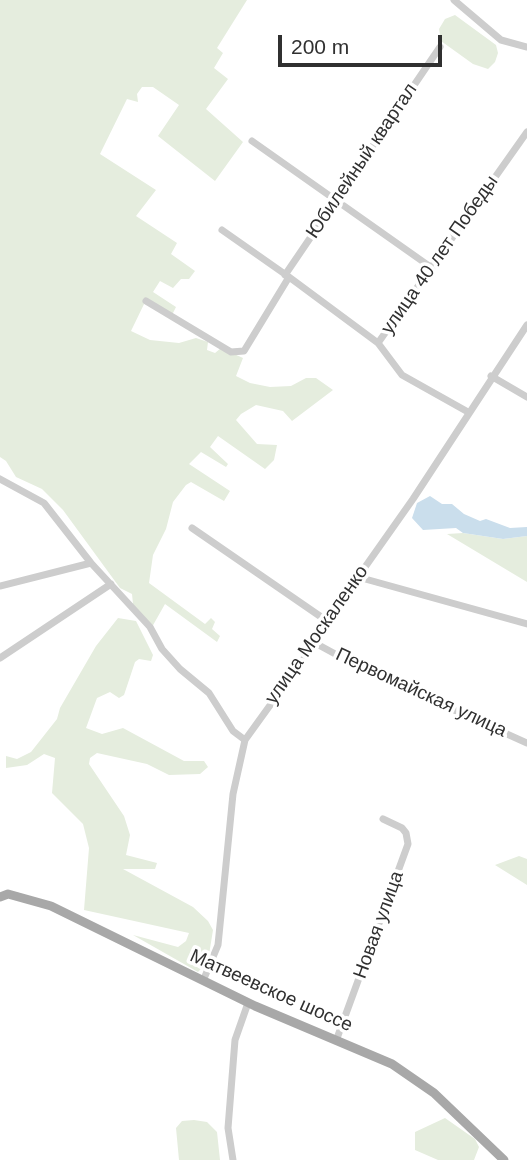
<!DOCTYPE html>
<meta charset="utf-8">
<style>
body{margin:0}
#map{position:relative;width:527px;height:1160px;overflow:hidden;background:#fff;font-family:Arial,sans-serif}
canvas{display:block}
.scale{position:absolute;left:278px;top:35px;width:164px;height:32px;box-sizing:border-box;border:4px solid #303030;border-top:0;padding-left:9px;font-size:21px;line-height:24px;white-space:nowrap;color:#303030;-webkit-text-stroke:5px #fff;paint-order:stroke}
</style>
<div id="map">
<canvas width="527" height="1160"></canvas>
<div class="scale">200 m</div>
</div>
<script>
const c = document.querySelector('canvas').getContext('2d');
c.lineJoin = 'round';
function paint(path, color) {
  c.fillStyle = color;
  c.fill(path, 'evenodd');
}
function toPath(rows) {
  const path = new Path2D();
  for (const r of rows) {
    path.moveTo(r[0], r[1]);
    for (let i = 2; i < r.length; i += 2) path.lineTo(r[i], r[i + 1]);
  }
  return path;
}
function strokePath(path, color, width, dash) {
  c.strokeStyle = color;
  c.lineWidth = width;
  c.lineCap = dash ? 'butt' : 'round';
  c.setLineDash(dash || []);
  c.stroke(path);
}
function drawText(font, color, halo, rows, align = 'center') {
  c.font = font + ' Arial,sans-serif';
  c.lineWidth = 7;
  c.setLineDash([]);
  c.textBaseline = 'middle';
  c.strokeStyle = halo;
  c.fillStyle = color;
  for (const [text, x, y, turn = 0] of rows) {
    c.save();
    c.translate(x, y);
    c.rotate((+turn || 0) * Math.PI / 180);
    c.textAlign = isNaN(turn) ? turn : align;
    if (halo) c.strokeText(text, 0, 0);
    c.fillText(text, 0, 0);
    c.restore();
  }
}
const green = toPath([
 [0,0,247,0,217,48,223,53,214,68,228,79,206,109,243,142,215,181,158,136,179,105,153,87,142,87,137,94,138,102,127,99,100,154,156,190,136,216,177,243,171,254,195,271,189,279,181,279,173,288,160,281,153,292,176,307,172,315,146,300,131,331,150,340,179,343,196,338,208,342,207,350,215,353,221,348,243,358,236,376,250,383,270,387,291,386,306,378,316,378,333,390,292,421,283,411,256,405,241,414,236,420,257,444,277,445,274,460,265,469,218,436,210,447,228,464,226,467,201,452,189,464,230,491,224,501,191,482,186,485,173,502,166,529,153,555,149,583,205,624,211,618,215,622,212,629,220,636,217,642,165,604,152,627,133,604,132,594,120,588,63,510,42,489,16,477,6,461,0,457],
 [455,15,496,45,498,53,495,62,488,69,473,64,441,41,439,29,445,19],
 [463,533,503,539,527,536,527,582,447,534],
 [118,618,136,621,153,655,151,661,139,659,135,662,124,695,119,698,110,692,97,698,86,728,102,734,123,728,184,761,204,761,208,767,200,774,169,775,147,764,97,753,90,758,89,764,124,816,130,835,126,855,157,863,155,869,123,869,193,907,208,921,213,930,208,961,198,972,133,935,178,947,186,941,189,933,84,910,89,848,83,824,52,793,55,758,44,754,27,765,6,768,6,756,17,759,31,752,57,719,60,708,96,646],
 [519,856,527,859,527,885,495,865],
 [445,1118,475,1139,479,1147,474,1160,438,1160,415,1150,415,1132],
 [194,1120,207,1122,217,1132,220,1160,179,1160,176,1128,182,1121]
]);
const water = toPath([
 [430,496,442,504,452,504,464,514,480,521,486,519,510,528,527,527,527,536,503,539,463,533,456,528,423,530,412,518,417,503]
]);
const minor = toPath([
 [454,0,501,40,527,47],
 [252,141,432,268],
 [285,275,440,47],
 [289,277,378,343,402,375,468,412],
 [146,301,231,352,244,351,289,277,222,230],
 [378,343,527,132],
 [491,376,527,397],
 [0,479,44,503,91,563,150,627,162,649,180,669,209,693,233,731,245,740],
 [192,528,327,621],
 [358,577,527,624],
 [0,586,91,563],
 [315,643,361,668,527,743],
 [0,658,111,584],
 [203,981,218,945,233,794,245,740,315,643,327,621,413,499,527,325],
 [336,1041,408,844,406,833,402,828,383,819],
 [233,1160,228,1128,235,1040,248,1003]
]);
const major = toPath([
 [0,897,8,894,51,906,255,1006,392,1064,434,1093,504,1160]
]);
const streetNames = [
 ["Юбилейный квартал",362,161,-56],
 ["улица 40 лет Победы",440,255,-55],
 ["улица Москаленко",317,635,-55],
 ["Первомайская улица",421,693,25],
 ["Новая улица",379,925,-70],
 ["Матвеевское шоссе",271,991,24]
];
paint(green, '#e5edde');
paint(water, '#cadeec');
strokePath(minor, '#cdcdcd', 7);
strokePath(major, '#a8a8a8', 9);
drawText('19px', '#303030', '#fff', streetNames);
</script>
